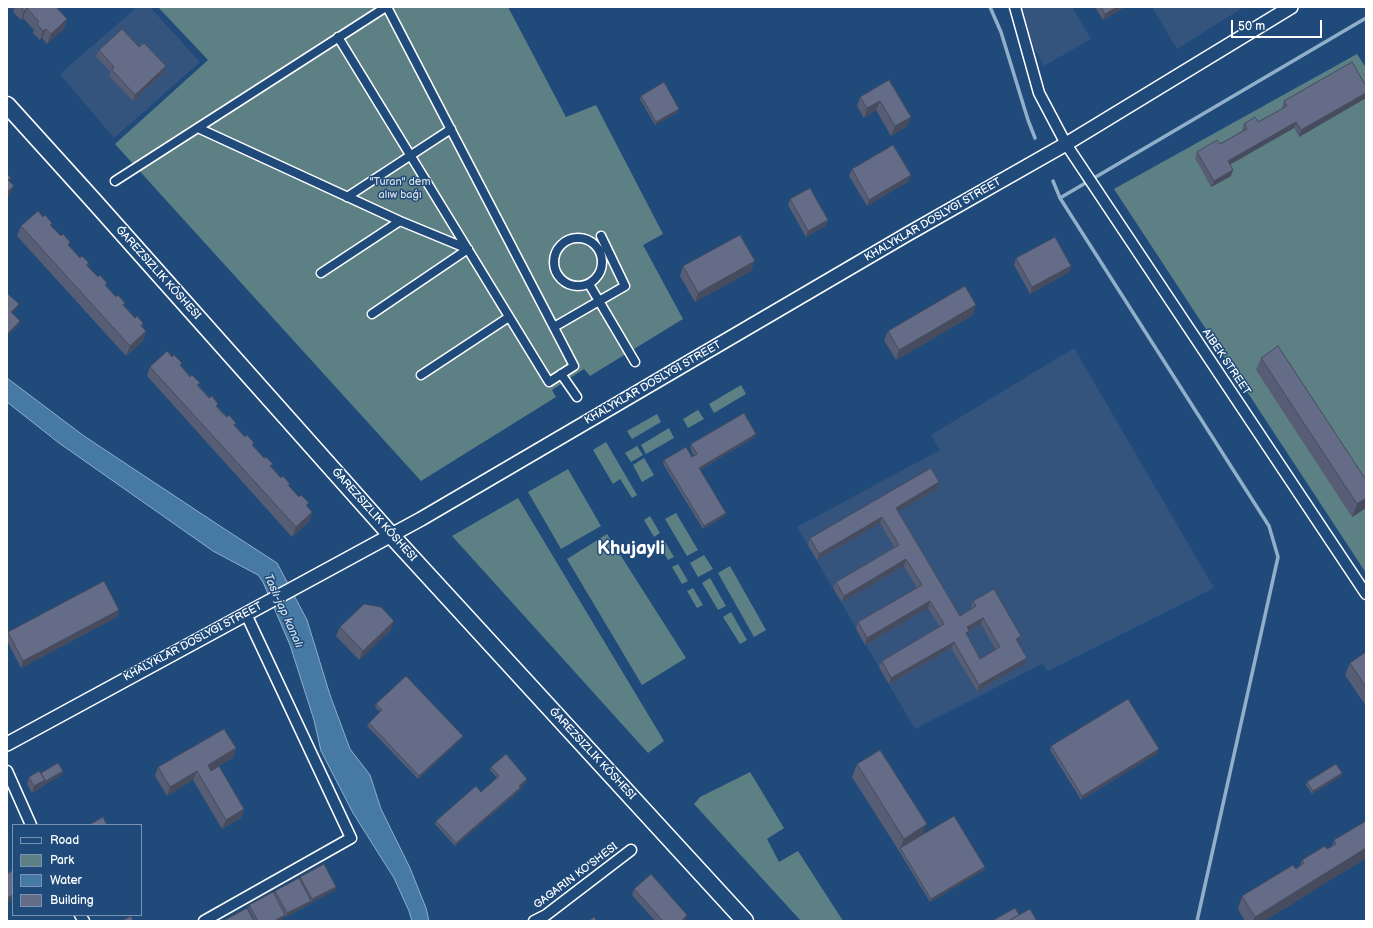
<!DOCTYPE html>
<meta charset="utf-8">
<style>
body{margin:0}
#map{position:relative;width:1373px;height:928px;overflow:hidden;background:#1f4a7a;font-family:"Balsamiq Sans",sans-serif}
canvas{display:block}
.frame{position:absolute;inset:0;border:8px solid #fff;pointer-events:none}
.legend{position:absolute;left:12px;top:824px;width:130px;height:92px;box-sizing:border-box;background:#1f4a7a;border:1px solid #7992af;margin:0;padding:5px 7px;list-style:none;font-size:12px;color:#fff}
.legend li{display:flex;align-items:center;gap:8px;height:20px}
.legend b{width:20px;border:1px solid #7992af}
.scale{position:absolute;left:1231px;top:20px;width:91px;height:18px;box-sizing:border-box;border:2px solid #fff;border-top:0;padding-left:5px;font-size:12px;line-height:14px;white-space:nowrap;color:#fff;-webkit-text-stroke:3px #1f4a7a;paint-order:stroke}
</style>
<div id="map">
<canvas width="1373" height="928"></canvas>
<div class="frame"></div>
<ul class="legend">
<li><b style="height:5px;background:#1f4a7a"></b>Road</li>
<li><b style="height:11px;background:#5d8085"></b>Park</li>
<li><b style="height:11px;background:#4679a3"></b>Water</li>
<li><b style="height:11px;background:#646c87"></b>Building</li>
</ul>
<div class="scale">50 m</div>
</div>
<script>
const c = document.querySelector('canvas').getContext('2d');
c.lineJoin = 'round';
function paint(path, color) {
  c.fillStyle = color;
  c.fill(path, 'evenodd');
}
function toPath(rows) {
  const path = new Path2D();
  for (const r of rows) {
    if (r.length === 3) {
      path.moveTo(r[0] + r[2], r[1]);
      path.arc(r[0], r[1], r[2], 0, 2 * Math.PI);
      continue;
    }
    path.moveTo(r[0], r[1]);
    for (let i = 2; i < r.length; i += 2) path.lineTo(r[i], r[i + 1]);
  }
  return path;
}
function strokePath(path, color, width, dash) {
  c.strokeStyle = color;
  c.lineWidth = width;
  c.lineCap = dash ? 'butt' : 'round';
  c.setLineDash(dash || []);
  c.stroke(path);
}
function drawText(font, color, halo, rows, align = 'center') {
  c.font = font + ' "Balsamiq Sans",sans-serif';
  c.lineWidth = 3;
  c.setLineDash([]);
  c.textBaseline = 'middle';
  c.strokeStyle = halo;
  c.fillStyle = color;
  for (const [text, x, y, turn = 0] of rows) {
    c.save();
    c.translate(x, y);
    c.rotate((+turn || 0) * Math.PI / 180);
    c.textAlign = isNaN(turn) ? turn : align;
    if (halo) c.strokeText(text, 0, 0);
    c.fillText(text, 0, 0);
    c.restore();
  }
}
const built = toPath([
 [137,7,150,7,200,62,114,138,60,74],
 [1021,7,1072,7,1091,39,1044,66,1034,48],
 [1152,7,1244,7,1177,49],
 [1074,348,1214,588,1048,671,1042,664,915,729,797,527,940,450,931,435]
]);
const green = toPath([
 [158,7,508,7,566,117,596,105,663,234,643,245,683,319,590,376,584,369,552,390,556,397,421,481,115,144,208,60],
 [1357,54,1366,68,1366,573,1114,189],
 [741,385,746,394,714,413,709,404],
 [698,410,704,419,688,428,683,419],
 [657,414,661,422,632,439,627,431],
 [669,428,674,438,646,454,641,445],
 [606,442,637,495,632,498,620,479,613,484,593,450],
 [637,446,643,455,631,462,625,453],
 [644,458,654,475,642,482,633,465],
 [568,469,601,526,561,549,528,492],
 [518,498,664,741,648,753,452,536],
 [676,513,698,550,687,556,665,519],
 [650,516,660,533,654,537,644,520],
 [607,534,686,658,642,685,567,559],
 [664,540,674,557,668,560,658,543],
 [704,555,713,569,698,577,690,563],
 [678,564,688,581,682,584,672,567],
 [730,566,766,630,754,637,718,573],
 [710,578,726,606,718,610,702,583],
 [693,588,703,605,697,608,687,591],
 [731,612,747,640,740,644,723,617],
 [750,772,784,828,767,839,779,862,798,851,843,921,801,921,694,804,700,797]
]);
const water = toPath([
 [7,378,84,436,226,530,277,563,307,620,330,695,350,749,370,775,381,809,410,868,426,908,429,921,412,921,409,911,394,878,353,813,321,751,314,720,290,645,263,582,258,575,213,551,59,443,7,402,7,378]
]);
const stream = toPath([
 [990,7,1001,32,1028,120,1035,138],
 [1053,181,1060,198,1269,526,1278,557,1197,921],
 [1060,198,1366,18]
]);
const pedestrian = toPath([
 [338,37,549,382,574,366,387,7],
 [198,128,400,221,468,249],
 [115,181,386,7],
 [347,197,451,129],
 [578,262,24],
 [321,273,400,221],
 [589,284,635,362],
 [372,314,468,249],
 [554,327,625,286,601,236],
 [561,374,577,397],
 [421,375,509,317]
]);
const minor = toPath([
 [1015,7,1039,93,1066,144,1366,594],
 [7,771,31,825],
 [80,915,84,921],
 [204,921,351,838,246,614],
 [534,921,546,915,631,850]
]);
const tertiary = toPath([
 [7,744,421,519,906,235,1066,144,1291,7]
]);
const primary = toPath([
 [7,105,93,200,391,535,745,921]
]);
const wall = toPath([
 [12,7,56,7,67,19,64,29,47,44,42,38,40,40,33,33,34,30,23,18,21,20,13,12,14,9],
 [1095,7,1125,7,1103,20],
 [99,50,163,73,133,101,109,76,111,72,96,57],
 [889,80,911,117,907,126,891,136,876,110,864,118,857,106,860,97],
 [1366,86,1366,98,1299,137,1294,128,1230,164,1231,176,1211,187,1195,158,1197,152,1220,144,1242,131,1242,130,1244,124,1258,122,1283,109,1282,107,1284,101],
 [641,96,678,112,655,125,640,99],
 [852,169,909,181,867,206,849,176],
 [790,199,828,220,825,226,806,237,788,205],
 [43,217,52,223,51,226,80,258,89,263,88,266,98,277,107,283,106,286,135,318,143,323,142,327,146,331,143,341,126,356,17,236,21,226],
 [1016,258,1071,266,1069,272,1030,294,1014,265],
 [683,266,751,271,695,302,680,276],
 [973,315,896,360,884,340,888,331],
 [1261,358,1366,480,1366,508,1352,517,1256,370],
 [181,366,312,512,309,522,292,537,147,376,150,367],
 [756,434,755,437,700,470,726,513,725,516,703,529,663,464,664,460,692,457,694,456,690,448,691,444],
 [937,489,898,511,960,616,972,609,971,607,973,601,1021,636,1019,642,1018,643,1024,664,977,691,951,648,889,684,879,667,882,661,940,627,928,608,865,645,856,629,858,622,917,588,904,566,842,602,833,588,836,582,894,547,880,523,817,560,808,545,810,538],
 [981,624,996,650,980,659,967,636,969,631],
 [119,610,117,617,21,668,7,641,7,634,8,632],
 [340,627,391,630,359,660,336,636],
 [1366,652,1366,706,1345,675,1350,663],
 [376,704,461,739,418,779,367,726,369,723,380,712,375,707],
 [1051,746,1158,753,1081,800,1050,750],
 [236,748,233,758,211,770,244,809,241,818,222,829,193,780,167,796,155,776,158,767],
 [857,764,923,834,985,867,984,870,930,902,899,851,852,777],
 [491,767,526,782,521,787,520,790,455,846,435,824,436,821,481,792,497,778,490,770],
 [63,771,62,774,32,793,27,784,29,777,41,773],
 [1342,773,1341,776,1312,794,1306,785,1307,782],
 [1366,821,1366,858,1264,921,1245,921,1238,909,1242,896,1300,866,1302,860,1327,849,1332,847,1334,840],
 [300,877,336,887,335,890,311,903,311,902,310,904,286,917,285,915,284,918,278,921,255,921,248,908,249,905,274,894,275,891,300,879],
 [634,889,687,915,685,921,655,921,632,895]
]);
const shadedWall = toPath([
 [1117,7,1125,7,1103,20,1105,14],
 [27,8,23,18,21,20,24,11],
 [67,19,64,29,47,44,51,34],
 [46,29,42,38,40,40,43,31],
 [166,66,163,73,133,101,135,95],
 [1366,93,1366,98,1299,137,1301,130],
 [880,101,876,110,864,118,867,108],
 [679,109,678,112,655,125,656,122],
 [911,117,907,126,891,136,895,126],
 [1296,122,1294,128,1226,167,1228,161],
 [1233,170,1231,176,1211,187,1214,181],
 [911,175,909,181,867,206,869,200],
 [14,186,10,195,7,198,7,192],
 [828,220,825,226,806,237,808,231],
 [755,261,751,271,695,302,698,293],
 [1071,266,1069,272,1030,294,1032,287],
 [19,304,17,308,10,316,11,312],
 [976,305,973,315,896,360,899,350],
 [20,321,19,325,7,336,7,334],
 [146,331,143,341,126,356,130,346],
 [756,434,755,437,698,471,699,468],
 [939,482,937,489,894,514,896,508],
 [1366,498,1366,508,1352,517,1357,504],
 [312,512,309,522,292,537,296,527],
 [726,513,725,516,703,529,704,526],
 [882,517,880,523,817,560,819,554],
 [906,559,904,566,842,602,844,596],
 [930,601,928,608,865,645,867,638],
 [119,610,117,617,21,668,23,661],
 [983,618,981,624,969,631,967,638,963,640,967,627],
 [394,621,391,630,359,660,363,651],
 [1021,636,1019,642,1013,645,1016,639],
 [954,642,951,648,889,684,891,678],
 [1027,658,1024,664,977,691,979,685],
 [463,736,461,739,418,779,419,776],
 [236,748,233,758,204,774,208,765],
 [1159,749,1158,753,1081,800,1082,796],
 [63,771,62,774,43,786,44,782],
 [197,771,193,780,167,796,170,787],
 [1342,773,1341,776,1312,794,1313,791],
 [527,779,526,782,518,789,519,786],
 [45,780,42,786,32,793,34,786],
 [521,787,520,790,455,846,456,843],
 [244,809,241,818,222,829,226,820],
 [927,824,922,837,900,848,904,839],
 [1366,848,1366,858,1264,921,1253,921,1255,917],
 [985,867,984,870,930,902,931,899],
 [336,887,335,890,311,903,312,899],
 [13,895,13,900,7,903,7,898],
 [311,901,310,904,286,917,287,913],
 [285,915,284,918,278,921,274,921],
 [687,915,685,921,681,921]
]);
const building = toPath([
 [21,7,56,7,67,19,51,34,46,29,43,31,37,24,39,22,27,8,24,11,21,7],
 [1101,7,1117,7,1105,14,1101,7],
 [122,29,139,47,144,43,166,66,135,95,112,70,114,67,99,50,122,29],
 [1352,62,1366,86,1366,93,1301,130,1296,122,1228,161,1233,170,1214,181,1197,152,1217,140,1220,144,1247,129,1244,124,1255,117,1258,122,1287,106,1284,101,1352,62],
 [889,80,911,117,895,126,880,101,867,108,860,97,889,80],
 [664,82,679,109,656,122,641,96,664,82],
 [893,145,911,175,869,200,852,169,893,145],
 [7,174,11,178,8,180,14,186,7,192,7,174],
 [810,188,828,220,808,231,790,199,810,188],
 [38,211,43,217,45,215,52,223,50,225,61,236,63,234,70,242,68,245,80,258,82,256,89,263,86,265,98,277,100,275,107,283,105,285,116,297,118,295,125,303,123,305,135,318,137,316,143,323,141,326,146,331,130,346,21,226,38,211],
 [740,235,755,261,698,293,683,266,740,235],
 [1055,237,1071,266,1032,287,1016,258,1055,237],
 [965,286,976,305,899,350,888,331,965,286],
 [7,293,19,304,11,312,20,321,7,334,7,293],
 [1278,346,1366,480,1366,498,1357,504,1261,358,1278,346],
 [167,351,172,357,174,355,182,363,180,365,190,377,192,375,200,383,197,385,209,398,212,396,218,404,216,406,221,412,227,417,229,415,236,423,234,425,245,437,247,435,254,443,252,445,264,458,266,457,273,464,270,466,281,478,283,476,290,484,288,485,299,497,301,495,309,503,306,505,312,512,296,527,150,367,167,351],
 [744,413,756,434,699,468,726,513,704,526,664,460,686,447,692,457,697,454,691,444,744,413],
 [931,468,939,482,896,508,960,616,976,606,973,601,994,589,1021,636,1016,639,1027,658,979,685,954,642,891,678,882,661,944,624,930,601,867,638,858,622,922,585,906,559,844,596,836,582,899,545,882,517,819,554,810,538,931,468],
 [983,618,1000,647,980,659,966,633,969,631,967,627,983,618],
 [104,581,119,610,23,661,8,632,104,581],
 [364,604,381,607,394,621,363,651,340,627,364,604],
 [1366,652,1366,687,1350,663,1366,652],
 [406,676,463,736,419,776,369,723,382,710,376,704,406,676],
 [1128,699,1159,749,1082,796,1051,746,1128,699],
 [224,729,236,748,208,765,211,771,219,766,244,809,226,820,197,771,170,787,158,767,224,729],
 [880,750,927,824,904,839,857,764,880,750],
 [506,754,527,779,519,786,521,787,456,843,436,821,476,786,481,792,499,776,491,767,506,754],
 [58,763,63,771,44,782,45,780,41,773,58,763],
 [1336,764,1342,773,1313,791,1307,782,1336,764],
 [39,771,45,780,34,786,29,777,39,771],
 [954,816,985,867,931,899,900,848,954,816],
 [103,817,107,825,89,825,103,817],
 [1366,821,1366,848,1255,917,1242,896,1293,865,1296,869,1304,863,1302,860,1325,846,1327,849,1336,844,1334,840,1366,821],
 [324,864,336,887,312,899,300,877,324,864],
 [13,870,13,895,7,898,7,874,13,870],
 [651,874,687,915,681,921,663,921,634,889,651,874],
 [299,878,311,901,287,913,275,891,299,878],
 [273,892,285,915,274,921,258,921,249,905,273,892],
 [247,908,254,921,223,921,247,908],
 [1015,908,1019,915,1010,920,1010,921,992,921,1015,908],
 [1030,909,1037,921,1011,921,1010,920,1030,909],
 [131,916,133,921,122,921,131,916],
 [594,917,597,921,588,921,594,917]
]);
const parkNames = [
 ["\"Turan\" dem",400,182],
 ["alıw baǵı",400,195]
];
const streetNames = [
 ["KHALYKLAR DOSLYGI STREET",933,220,-30],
 ["ǴAREZSIZLIK KÓSHESI",158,273,48],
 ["AIBEK STREET",1226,362,56],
 ["KHALYKLAR DOSLYGI STREET",653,383,-30],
 ["ǴAREZSIZLIK KÓSHESI",374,515,48],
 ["KHALYKLAR DOSLYGI STREET",193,642,-28],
 ["ǴAREZSIZLIK KÓSHESI",592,754,47],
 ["GAGARIN KO'SHESI",576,876,-37]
];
const waterNames = [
 ["Taslı-jap kanalı",283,611,66]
];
const townNames = [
 ["Khujayli",631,549]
];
paint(built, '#34547e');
paint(green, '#5d8085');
paint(water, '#4679a3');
strokePath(water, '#90afc8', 1);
strokePath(stream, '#90afc8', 3.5);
strokePath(pedestrian, '#fff', 11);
strokePath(minor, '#fff', 13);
strokePath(tertiary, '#fff', 16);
strokePath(primary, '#fff', 19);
strokePath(pedestrian, '#1f4a7a', 8);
strokePath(minor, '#1f4a7a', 10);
strokePath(tertiary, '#1f4a7a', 13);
strokePath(primary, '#1f4a7a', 16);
paint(wall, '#565d74');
paint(shadedWall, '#464c5e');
paint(building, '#646c87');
strokePath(building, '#464c5e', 1);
drawText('11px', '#d6dfe0', '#1f4a7a', parkNames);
drawText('11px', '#fff', '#1f4a7a', streetNames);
drawText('italic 12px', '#d1dee8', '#1f4a7a', waterNames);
drawText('bold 19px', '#fff', '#1f4a7a', townNames);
</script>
